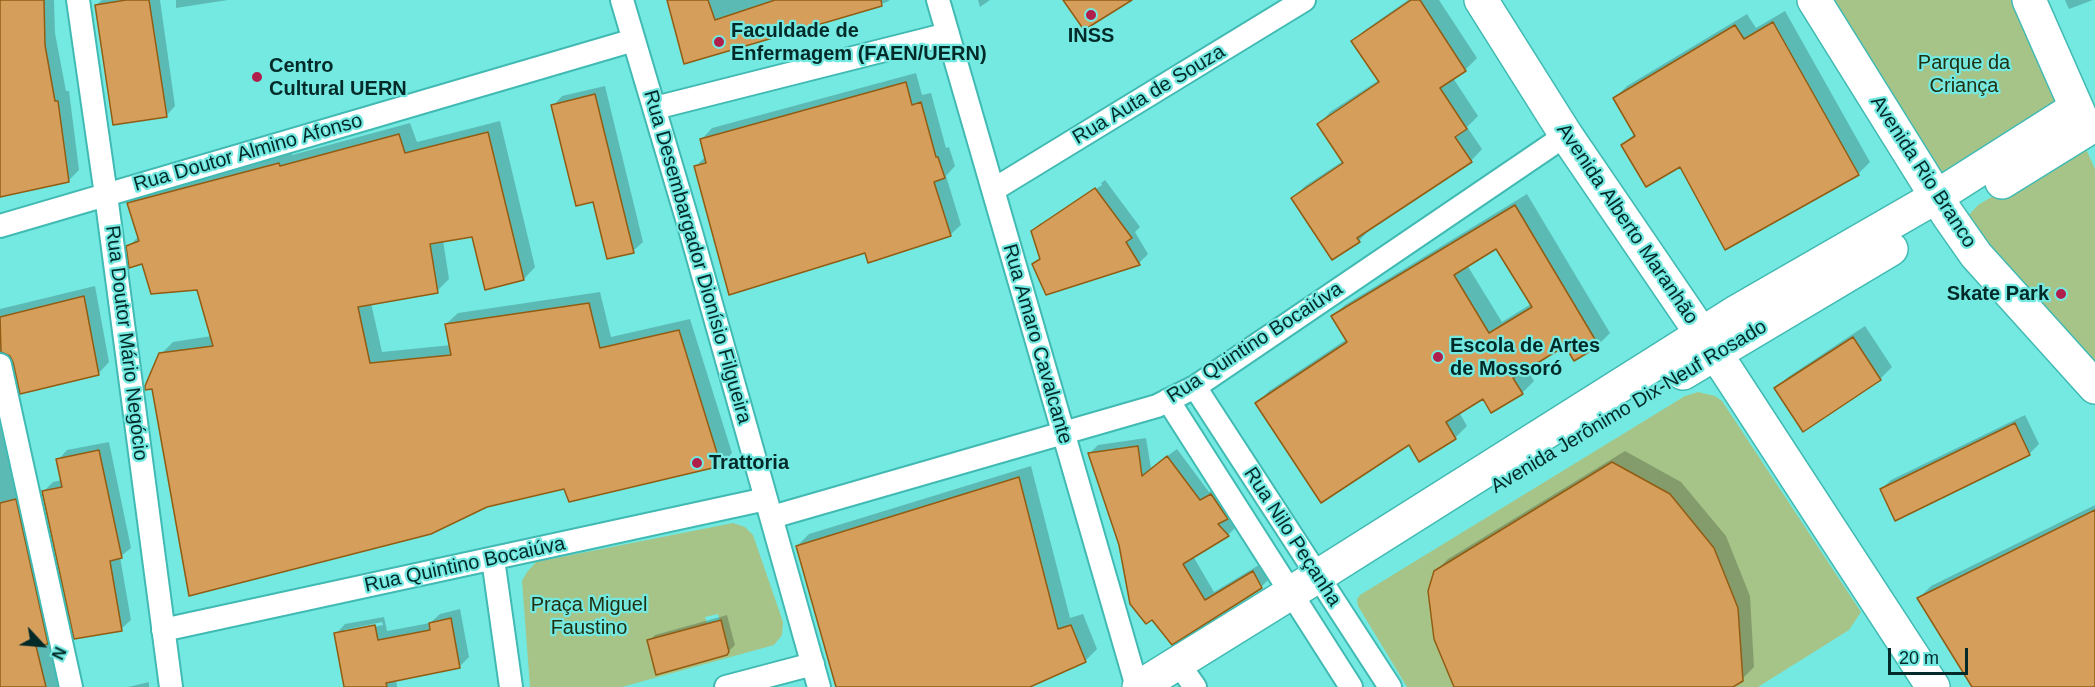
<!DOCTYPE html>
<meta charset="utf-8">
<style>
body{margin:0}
#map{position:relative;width:2095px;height:687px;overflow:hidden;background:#74e9e1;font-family:Arial,sans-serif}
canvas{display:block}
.north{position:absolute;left:12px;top:615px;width:60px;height:60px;-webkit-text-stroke:4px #74e9e1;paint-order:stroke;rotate:116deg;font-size:16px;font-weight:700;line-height:24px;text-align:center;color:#022a28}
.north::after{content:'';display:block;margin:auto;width:21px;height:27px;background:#022a28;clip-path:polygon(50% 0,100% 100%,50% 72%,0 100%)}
.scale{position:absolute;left:1888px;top:648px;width:80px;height:27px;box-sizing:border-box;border:3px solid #022a28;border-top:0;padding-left:8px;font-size:18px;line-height:21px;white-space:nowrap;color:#022a28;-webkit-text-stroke:4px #74e9e1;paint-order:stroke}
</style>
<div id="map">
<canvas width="2095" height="687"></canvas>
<div class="north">N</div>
<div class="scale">20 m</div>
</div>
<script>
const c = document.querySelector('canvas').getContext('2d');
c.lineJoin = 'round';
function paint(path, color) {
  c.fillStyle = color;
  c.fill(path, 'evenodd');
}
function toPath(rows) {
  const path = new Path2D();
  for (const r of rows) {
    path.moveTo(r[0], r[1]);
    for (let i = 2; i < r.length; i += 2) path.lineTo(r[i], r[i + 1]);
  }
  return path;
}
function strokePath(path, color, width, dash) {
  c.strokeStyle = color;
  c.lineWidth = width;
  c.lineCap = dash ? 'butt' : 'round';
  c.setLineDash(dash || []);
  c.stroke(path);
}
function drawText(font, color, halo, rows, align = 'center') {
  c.font = font + ' Arial,sans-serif';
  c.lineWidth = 4.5;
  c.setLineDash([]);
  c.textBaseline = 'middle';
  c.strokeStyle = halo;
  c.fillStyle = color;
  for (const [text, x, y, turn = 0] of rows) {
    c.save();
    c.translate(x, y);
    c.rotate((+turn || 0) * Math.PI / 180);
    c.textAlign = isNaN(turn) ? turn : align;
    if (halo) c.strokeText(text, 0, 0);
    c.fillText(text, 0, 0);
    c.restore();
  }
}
const green = toPath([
 [1833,0,2013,0,2052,85,2054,99,2053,109,1953,170,1944,172,1936,169],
 [2073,149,2086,149,2095,169,2095,368,1966,223,1967,217,1978,205],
 [1698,392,1715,396,1722,401,1861,612,1849,630,1758,687,1407,687,1358,606,1357,599,1360,595,1685,396],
 [733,523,745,527,753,535,783,622,782,635,774,645,622,687,530,687,522,581,527,572,536,562],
 [718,614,729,653,727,653,707,624,705,617]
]);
const shadow = toPath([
 [0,0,54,0,55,33,66,91,69,91,79,170,68,181,0,195],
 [102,0,160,0,175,106,166,116,96,5],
 [176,0,228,0,176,8],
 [668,0,890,0,887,2,685,63],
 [978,0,990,0,980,7],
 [1408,0,1439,0,1477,58,1465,70,1453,78,1478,116,1467,127,1482,149,1471,161,1370,228,1370,229,1359,241,1293,198,1305,186,1343,161,1319,124,1330,112,1379,80,1353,41,1365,30],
 [2065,0,2093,0,2069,9],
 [1785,11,1870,162,1858,174,1680,165,1623,145,1635,133,1615,98,1627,86,1747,14,1756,28],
 [916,73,922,95,931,93,946,148,949,147,955,166,946,176,961,225,950,235,866,251,696,166,706,156,702,139,712,128],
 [605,86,643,242,633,251,594,200,553,106,562,96],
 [500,121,535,267,524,279,473,235,443,240,449,279,437,291,371,303,382,352,451,345,446,324,458,313,600,292,611,337,690,319,732,453,721,465,570,500,565,488,161,354,173,342,212,336,198,289,143,263,128,247,139,236,129,203,140,191,291,152,292,155,410,123,417,142],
 [1105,180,1140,227,1135,232,1148,254,1139,263,1034,264,1041,256,1032,231,1041,223,1041,226,1102,185,1101,183],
 [1527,194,1610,333,1598,345,1566,344,1526,368,1534,381,1522,393,1483,397,1459,412,1467,426,1455,438,1409,443,1257,403,1269,391,1347,339,1333,316,1345,305],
 [1496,246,1531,304,1502,322,1467,265],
 [95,286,109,362,98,374,12,355,4,351,0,351,0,309],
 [1865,326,1892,367,1880,379,1776,388,1788,377],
 [2025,415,2039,444,2030,453,1896,519,1881,489,1891,480],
 [0,425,58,632,49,641,59,687,0,687],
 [1146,438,1151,468,1177,449,1209,492,1221,486,1236,509,1228,516,1237,526,1228,535,1193,556,1214,592,1262,563,1270,578,1261,587,1172,643,1121,544,1090,453,1098,445],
 [109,442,131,548,120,557,131,620,121,629,43,492,53,482,62,480,58,460,67,450],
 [1625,451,1681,482,1726,536,1750,596,1754,667,1742,679,1730,687,1456,687,1435,572,1448,559],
 [1031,466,1070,618,1083,614,1097,649,1085,661,1026,687,836,687,797,546,809,534],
 [2095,505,2095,687,1973,687,1919,598,1931,586],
 [460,609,469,657,460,666,396,679,397,687,346,687,336,634,345,624,384,617,387,631,430,623,440,614],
 [382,622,383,625,344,633,344,630],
 [727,615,735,645,726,654,649,641,655,635],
 [149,682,149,687,128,687]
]);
const building = toPath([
 [0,0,44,0,45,45,55,101,58,101,69,182,0,197,0,0],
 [126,0,149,0,167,117,113,125,95,5,126,0],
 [667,0,708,0,715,20,775,0,881,0,882,6,684,64,667,0],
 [1063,0,1132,0,1084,30,1063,0],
 [1411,0,1420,0,1466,71,1440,88,1467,129,1455,137,1472,162,1357,238,1360,242,1332,260,1291,198,1343,163,1317,124,1379,82,1351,41,1411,0],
 [1773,22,1859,175,1725,250,1680,167,1646,187,1621,145,1635,136,1613,98,1735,25,1744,39,1773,22],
 [906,82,912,105,921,102,936,157,938,157,945,178,934,182,951,236,868,263,865,253,729,295,694,166,706,163,700,139,906,82],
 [595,94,634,253,607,259,593,202,576,206,551,105,595,94],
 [488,132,524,280,485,290,472,237,430,244,438,293,358,307,370,363,451,355,445,324,589,303,600,348,679,330,721,466,569,502,564,489,487,507,431,534,189,596,152,389,145,390,145,386,159,353,213,346,197,290,151,294,142,264,129,268,126,246,139,241,127,203,279,163,280,166,399,134,405,153,488,132],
 [1095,188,1132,238,1126,242,1140,265,1046,295,1032,264,1040,259,1031,231,1095,188],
 [1515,205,1599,346,1574,361,1565,346,1513,378,1523,394,1491,413,1483,399,1446,422,1456,439,1419,462,1409,445,1321,503,1255,403,1347,342,1331,316,1515,205],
 [1496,249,1532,307,1489,333,1454,275,1496,249],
 [84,296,99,375,20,394,13,362,10,356,1,352,0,317,84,296],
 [1853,337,1881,380,1803,432,1774,388,1853,337],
 [2015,423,2030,455,1895,521,1880,489,2015,423],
 [1138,446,1142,476,1167,456,1200,500,1211,494,1228,519,1218,524,1229,536,1183,564,1205,600,1253,571,1262,588,1172,645,1152,620,1146,624,1130,604,1119,545,1088,453,1138,446],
 [99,450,122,558,110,561,122,631,74,639,42,491,62,487,56,459,99,450],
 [1612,462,1670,494,1714,548,1738,608,1743,681,1733,687,1454,687,1434,639,1428,591,1434,571,1612,462],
 [1019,477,1058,629,1071,625,1086,662,1030,687,836,687,796,546,1019,477],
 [16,499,48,644,36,646,46,687,0,687,0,503,16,499],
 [2095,510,2095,687,1972,687,1917,598,2095,510],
 [451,618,460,668,386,683,387,687,344,687,334,633,375,625,378,640,430,630,429,623,451,618],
 [721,620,729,652,727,655,656,675,647,640,721,620]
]);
const street = toPath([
 [78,0,106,195,171,687],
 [622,0,690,229,819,687],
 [938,0,1137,687],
 [655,108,948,34],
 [993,190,1304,0],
 [0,226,634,40],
 [0,365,71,687],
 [1195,387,1390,687],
 [1168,400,1351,687],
 [772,517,1157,406,1195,387,1566,135],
 [493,559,511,687],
 [163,630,766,499],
 [1178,663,1195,687],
 [726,687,813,664]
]);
const secondary = toPath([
 [1481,0,1566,135,1727,371,1933,687],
 [1814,0,1948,215,1976,255,2095,387],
 [2029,0,2085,127],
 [2002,182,2086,130],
 [1683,373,1891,249],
 [1139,687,1318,576,1738,311,1936,197,2076,108]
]);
const markers = [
 [1091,15,6,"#b01f4c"],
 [719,42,6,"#b01f4c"],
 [257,77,6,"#b01f4c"],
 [2061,294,6,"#b01f4c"],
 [1438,357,6,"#b01f4c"],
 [697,463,6,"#b01f4c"]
];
const poiNames = [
 ["Faculdade de",731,31],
 ["Enfermagem (FAEN/UERN)",731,54],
 ["INSS",1091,36,"center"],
 ["Centro",269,66],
 ["Cultural UERN",269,89],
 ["Skate Park",2049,294,"right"],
 ["Escola de Artes",1450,346],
 ["de Mossoró",1450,369],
 ["Trattoria",709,463]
];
const parkNames = [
 ["Parque da",1964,63],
 ["Criança",1964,86],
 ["Praça Miguel",589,605],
 ["Faustino",589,628]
];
const streetNames = [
 ["Rua Auta de Souza",1149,95,-31],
 ["Rua Doutor Almino Afonso",248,153,-16],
 ["Avenida Rio Branco",1923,172,57],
 ["Avenida Alberto Maranhão",1627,224,56],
 ["Rua Desembargador Dionísio Filgueira",697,257,74],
 ["Rua Doutor Mário Negócio",126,343,83],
 ["Rua Quintino Bocaiúva",1255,343,-33],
 ["Rua Amaro Cavalcante",1037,344,74],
 ["Avenida Jerônimo Dix-Neuf Rosado",1629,407,-31],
 ["Rua Nilo Peçanha",1292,537,57],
 ["Rua Quintino Bocaiúva",465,565,-12]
];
paint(green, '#a6c488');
paint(shadow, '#0003');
paint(building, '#d59e5b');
strokePath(building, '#915d13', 1.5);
strokePath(street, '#40bab3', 26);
strokePath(secondary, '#40bab3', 36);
strokePath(street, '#fff', 22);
strokePath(secondary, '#fff', 33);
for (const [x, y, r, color] of markers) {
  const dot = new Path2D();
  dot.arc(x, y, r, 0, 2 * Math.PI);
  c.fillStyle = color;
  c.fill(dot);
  strokePath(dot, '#74e9e1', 2);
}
drawText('bold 20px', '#022a28', '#74e9e1', poiNames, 'left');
drawText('20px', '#213010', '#74e9e1', parkNames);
drawText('20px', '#022a28', '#74e9e1', streetNames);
</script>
